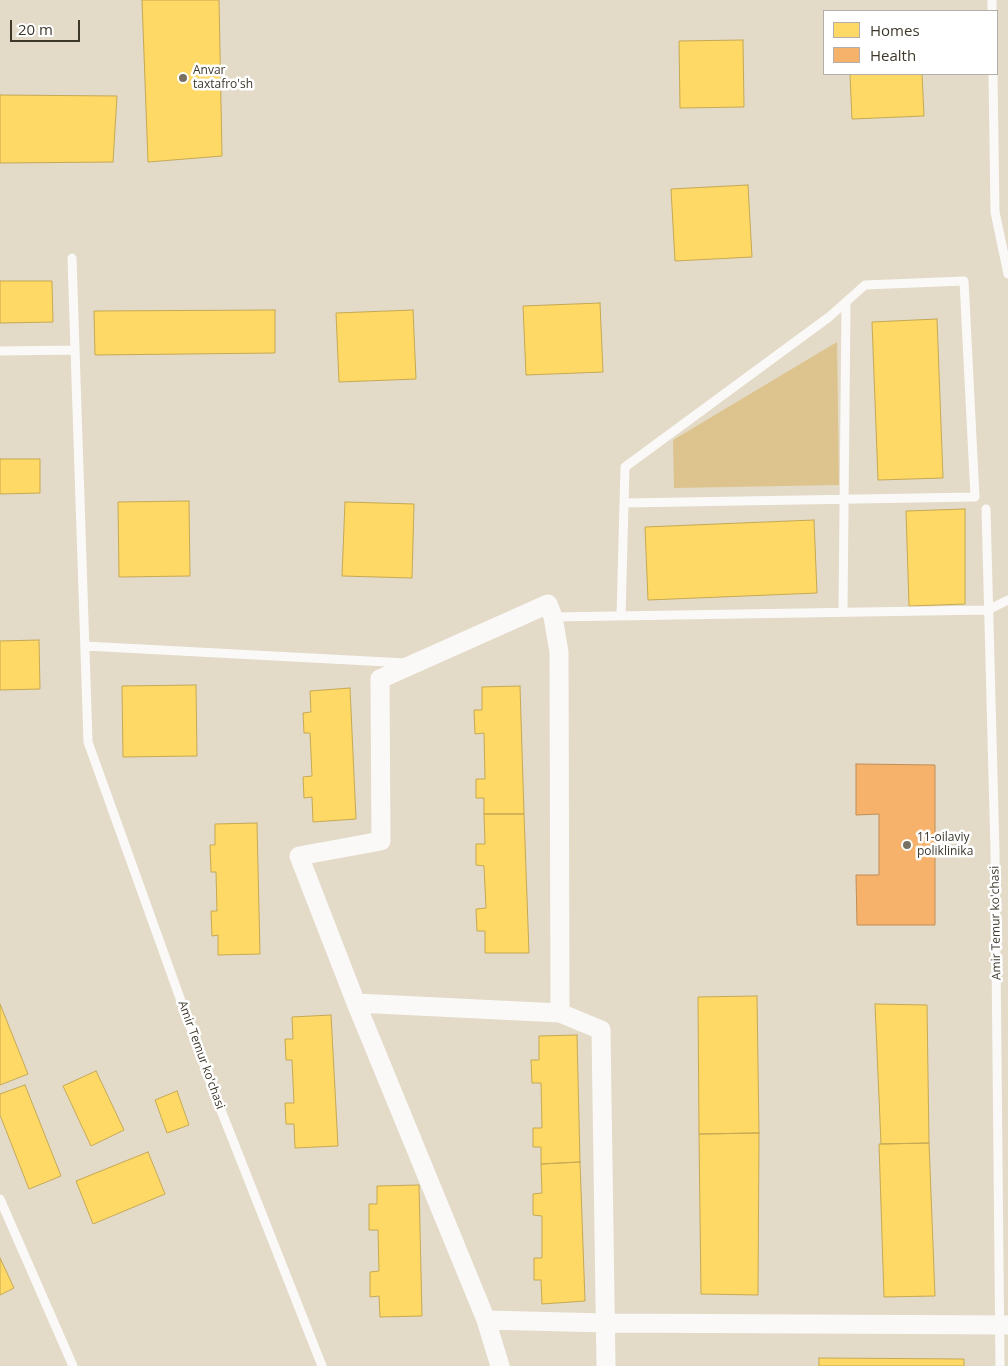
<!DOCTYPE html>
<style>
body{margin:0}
#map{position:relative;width:1008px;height:1366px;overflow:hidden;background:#e3dac8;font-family:"Open Sans",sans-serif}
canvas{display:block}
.legend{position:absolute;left:823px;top:10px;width:175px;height:65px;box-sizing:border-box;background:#fff;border:1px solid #b2afaa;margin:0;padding:6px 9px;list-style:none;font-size:15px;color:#3e382b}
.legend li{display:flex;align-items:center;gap:10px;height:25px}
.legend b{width:25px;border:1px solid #b2afaa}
.scale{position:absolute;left:10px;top:20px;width:70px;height:22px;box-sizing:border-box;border:2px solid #3e382b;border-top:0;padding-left:6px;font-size:15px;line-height:18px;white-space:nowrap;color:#3e382b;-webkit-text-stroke:4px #fff;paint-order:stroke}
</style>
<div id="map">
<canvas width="1008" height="1366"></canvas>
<ul class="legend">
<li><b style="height:14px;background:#ffd966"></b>Homes</li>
<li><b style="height:14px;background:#f6b26b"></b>Health</li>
</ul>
<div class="scale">20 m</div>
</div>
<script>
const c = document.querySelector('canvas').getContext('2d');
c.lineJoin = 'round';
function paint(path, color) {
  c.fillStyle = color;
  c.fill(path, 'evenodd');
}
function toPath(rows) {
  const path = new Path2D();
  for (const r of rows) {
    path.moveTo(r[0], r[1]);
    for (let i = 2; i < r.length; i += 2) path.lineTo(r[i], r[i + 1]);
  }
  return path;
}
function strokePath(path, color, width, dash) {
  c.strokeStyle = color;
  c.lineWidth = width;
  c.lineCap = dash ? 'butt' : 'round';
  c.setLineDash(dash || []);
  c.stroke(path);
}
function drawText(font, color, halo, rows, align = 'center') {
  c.font = font + ' "Open Sans",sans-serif';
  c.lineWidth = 5;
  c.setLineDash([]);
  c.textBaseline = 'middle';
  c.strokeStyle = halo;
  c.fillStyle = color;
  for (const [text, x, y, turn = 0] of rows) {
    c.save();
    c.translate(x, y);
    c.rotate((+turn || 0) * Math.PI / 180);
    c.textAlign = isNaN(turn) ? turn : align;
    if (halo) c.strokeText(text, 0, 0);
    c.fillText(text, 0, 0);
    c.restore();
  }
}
const green = toPath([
 [837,342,839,485,674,488,673,440]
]);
const homes = toPath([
 [142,0,219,0,222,156,148,162,142,0],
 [743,40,744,107,680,108,679,41,743,40],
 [850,74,922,74,924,116,852,119,850,74],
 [0,95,117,96,113,162,0,163,0,95],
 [748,185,752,257,675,261,671,189,748,185],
 [0,281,52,281,53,322,0,323,0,281],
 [600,303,603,372,526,375,523,306,600,303],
 [275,310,275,353,95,355,94,311,275,310],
 [413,310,416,379,339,382,336,313,413,310],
 [937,319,943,478,878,480,872,322,937,319],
 [0,459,40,459,40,493,0,494,0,459],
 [189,501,190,576,119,577,118,502,189,501],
 [345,502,414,504,412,578,342,576,345,502],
 [965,509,965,604,909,606,906,511,965,509],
 [814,520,817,593,648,600,645,527,814,520],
 [39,640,40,689,0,690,0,641,39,640],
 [196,685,197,756,123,757,122,686,196,685],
 [520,686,524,814,484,814,484,798,476,798,476,779,485,779,484,733,475,734,474,710,482,710,482,687,520,686],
 [350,688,356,819,313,822,312,797,304,798,303,777,312,776,310,733,304,733,303,713,311,712,310,691,350,688],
 [484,814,524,814,529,953,485,953,485,931,477,931,476,909,486,908,484,866,476,865,476,844,485,844,484,814],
 [257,823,260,954,218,955,218,935,212,936,211,911,217,911,216,872,211,872,210,845,215,845,215,824,257,823],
 [757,996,759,1133,699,1134,698,997,757,996],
 [0,1004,28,1074,0,1085,0,1004],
 [875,1004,927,1005,929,1143,881,1144,875,1004],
 [331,1015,338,1146,295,1148,294,1124,286,1124,285,1103,294,1103,292,1060,286,1060,285,1039,293,1039,292,1017,331,1015],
 [577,1035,580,1162,541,1164,541,1147,533,1147,533,1128,542,1128,541,1083,532,1083,531,1060,539,1060,539,1036,577,1035],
 [96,1071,124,1130,91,1146,63,1086,96,1071],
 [25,1085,61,1176,29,1189,0,1115,0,1094,25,1085],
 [177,1091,189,1125,167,1133,155,1100,177,1091],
 [759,1133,758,1295,701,1294,699,1134,759,1133],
 [929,1143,935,1296,884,1297,879,1144,929,1143],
 [148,1152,165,1194,93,1224,76,1181,148,1152],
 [580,1162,585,1301,542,1304,541,1280,534,1280,534,1258,542,1258,542,1216,533,1215,533,1194,542,1193,541,1164,580,1162],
 [419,1185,422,1316,380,1317,379,1296,370,1297,370,1272,379,1271,378,1230,369,1230,369,1204,377,1204,377,1186,419,1185],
 [0,1258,14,1288,0,1295,0,1258],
 [819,1358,964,1359,964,1366,819,1366,819,1358]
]);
const health = toPath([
 [856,764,935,765,935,925,857,925,856,875,879,875,879,814,856,815,856,764]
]);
const service = toPath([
 [992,0,992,11],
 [993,74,995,212,1008,274],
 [72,258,88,742,213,1090,322,1366],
 [0,351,75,350],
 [986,509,995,852,1000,1366],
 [843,611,846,303],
 [621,616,625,467,829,317,865,285,964,281,975,497,624,503],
 [553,617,988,610,1008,600],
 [85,646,406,663],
 [0,1199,73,1366]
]);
const minor = toPath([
 [356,1003,560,1013],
 [486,1320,606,1323,1008,1325],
 [500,1366,486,1320,356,1003,299,856,381,841,380,679,548,604,553,617,559,652,560,1013,601,1030,606,1366]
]);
const markers = [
 [183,78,5,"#787162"],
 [907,845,5,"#787162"]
];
const poiNames = [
 ["Anvar",193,71],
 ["taxtafro'sh",193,85],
 ["11-oilaviy",917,838],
 ["poliklinika",917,852]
];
const streetNames = [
 ["Amir Temur ko'chasi",996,923,-91],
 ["Amir Temur ko'chasi",201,1055,70]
];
paint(green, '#ddc48e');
paint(homes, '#ffd966');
strokePath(homes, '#c5a954', 1);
paint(health, '#f6b26b');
strokePath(health, '#bf8d58', 1);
strokePath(service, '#fbf9f7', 9);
strokePath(minor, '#fbf9f7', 19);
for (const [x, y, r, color] of markers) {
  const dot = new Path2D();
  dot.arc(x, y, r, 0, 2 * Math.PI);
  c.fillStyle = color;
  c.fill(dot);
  strokePath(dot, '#fff', 2);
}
drawText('12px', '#3e382b', '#fff', poiNames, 'left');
drawText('12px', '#3e382b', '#fff', streetNames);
</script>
